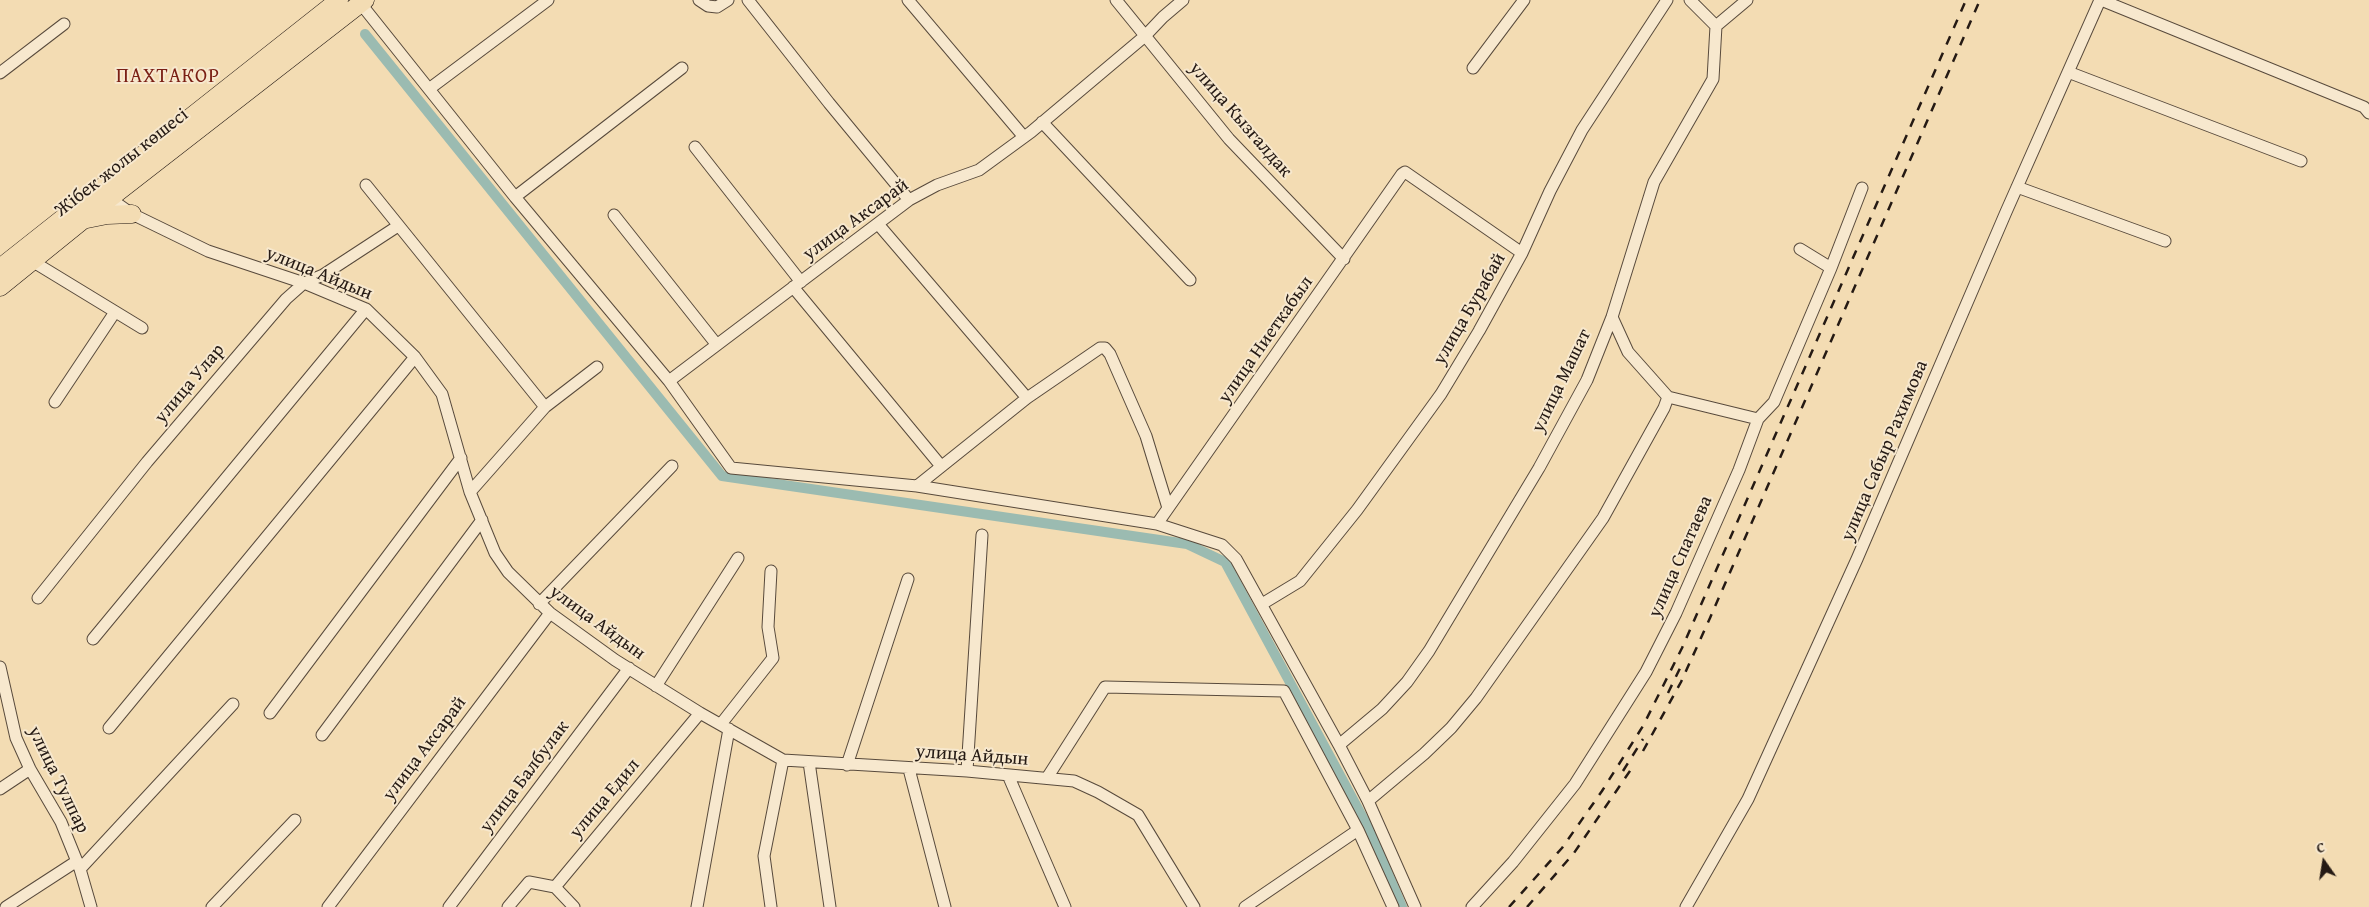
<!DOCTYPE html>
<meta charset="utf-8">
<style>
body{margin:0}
#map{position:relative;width:2369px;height:907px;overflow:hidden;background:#f3dcb3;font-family:"Gentium Book Plus",serif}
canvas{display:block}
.north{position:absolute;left:2299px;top:837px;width:50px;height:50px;-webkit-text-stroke:4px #f7e8ce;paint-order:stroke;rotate:347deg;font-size:14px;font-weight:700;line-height:20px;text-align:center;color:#251a14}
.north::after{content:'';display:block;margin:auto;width:18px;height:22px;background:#251a14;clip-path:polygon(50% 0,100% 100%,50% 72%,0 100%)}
</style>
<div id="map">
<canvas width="2369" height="907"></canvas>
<div class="north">С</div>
</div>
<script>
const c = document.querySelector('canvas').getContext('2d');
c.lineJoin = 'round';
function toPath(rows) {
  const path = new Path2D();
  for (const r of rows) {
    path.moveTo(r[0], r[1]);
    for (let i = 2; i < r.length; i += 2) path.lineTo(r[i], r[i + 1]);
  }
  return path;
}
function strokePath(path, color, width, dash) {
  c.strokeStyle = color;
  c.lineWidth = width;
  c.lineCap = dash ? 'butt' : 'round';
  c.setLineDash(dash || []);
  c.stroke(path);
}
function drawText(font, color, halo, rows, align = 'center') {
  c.font = font + ' "Gentium Book Plus",serif';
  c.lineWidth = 4;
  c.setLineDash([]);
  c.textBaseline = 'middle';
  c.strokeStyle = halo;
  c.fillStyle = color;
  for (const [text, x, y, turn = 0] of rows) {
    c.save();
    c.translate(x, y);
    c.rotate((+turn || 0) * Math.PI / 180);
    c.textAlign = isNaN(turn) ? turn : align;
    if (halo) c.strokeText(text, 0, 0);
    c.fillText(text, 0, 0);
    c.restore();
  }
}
const canal = toPath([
 [365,34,722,476,1187,544,1225,562,1369,829,1402,907]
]);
const street = toPath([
 [699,0,708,6,717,7,728,0],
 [748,0,829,103,909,200],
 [908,0,1024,137],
 [1116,0,1229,139,1344,259],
 [1690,0,1716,26],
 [2101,0,2364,107,2369,113],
 [361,4,515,197,669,381,731,468,917,486,1157,524,1222,545,1236,559,1339,745,1368,801,1415,907],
 [1473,68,1524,0],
 [2068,72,2301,161],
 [0,73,64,24],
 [429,89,548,0],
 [1042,122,1190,280],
 [695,147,801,282],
 [366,185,545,407],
 [2017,187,2165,241],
 [105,195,132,214,208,251,304,283,366,309,415,357,442,394,470,492,495,553,508,572,550,613,615,660,700,713,783,760,967,771,1074,781,1098,792,1138,815,1194,907],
 [515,197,682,68],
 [614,215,717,345],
 [878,224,1027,398],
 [1800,249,1831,268],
 [32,261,142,328],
 [793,287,941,466],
 [669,381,909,200,937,185,979,170,1031,132,1145,36,1163,17,1183,0],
 [1668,397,1758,419],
 [55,402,115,312],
 [917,486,1027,398,1100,348,1105,348,1110,354,1146,436,1168,508],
 [470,492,545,407,597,367],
 [1157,524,1402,174,1405,172,1522,253],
 [38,598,147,462,286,299,304,283,323,275,398,226],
 [539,604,672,466],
 [1262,604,1300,581,1357,510,1441,394,1479,331,1522,253,1550,191,1582,130,1667,0],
 [93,639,366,309],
 [0,667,16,738,30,769,61,822,80,869,91,907],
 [656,686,738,558],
 [270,713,461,458],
 [721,724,773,658,768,627,771,571],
 [109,728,415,357],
 [322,735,482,520],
 [1339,745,1382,709,1407,682,1429,651,1539,468,1587,380,1612,317,1654,182,1713,79,1716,26,1747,0],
 [809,762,830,907],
 [847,765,908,579],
 [909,769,945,907],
 [967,771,982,535],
 [1008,775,1065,907],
 [1047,778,1105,687,1284,691,1358,830,1393,907],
 [0,789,30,769],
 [1368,801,1424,754,1451,728,1476,698,1603,518,1664,408,1668,397,1628,352,1612,317],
 [80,869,233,704],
 [555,887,574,907],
 [6,907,77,861],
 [212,907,295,820],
 [328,907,550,613],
 [449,907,629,668],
 [508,907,529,882,555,887,700,713],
 [697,907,729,729],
 [771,907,764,856,783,760],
 [1245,907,1358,830],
 [1472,907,1513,862,1575,784,1646,672,1676,613,1739,470,1758,419,1774,402,1831,268,1862,188],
 [1686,907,1748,799,1857,559,2006,212,2100,0]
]);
const primary = toPath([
 [87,219,107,215,132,214],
 [0,268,339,0],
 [0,287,110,198,365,0]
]);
const rail = toPath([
 [1668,693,1683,662],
 [1643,751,1681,682,1710,618,1980,0],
 [1623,771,1643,739],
 [1509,907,1562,848,1602,791,1643,726,1682,648,1966,0],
 [1527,907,1574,853,1634,765]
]);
const streetNames = [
 ["улица Кызгалдак",1240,120,49],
 ["Жібек жолы көшесі",122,163,-38],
 ["улица Аксарай",856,220,-36],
 ["улица Айдын",319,274,22],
 ["улица Бурабай",1470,309,-60],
 ["улица Ниеткабыл",1266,340,-55],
 ["улица Машат",1562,381,-64],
 ["улица Улар",190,384,-50],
 ["улица Сабыр Рахимова",1885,451,-67],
 ["улица Спатаева",1681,557,-66],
 ["улица Айдын",597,623,36],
 ["улица Аксарай",425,749,-53],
 ["улица Айдын",972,756,4],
 ["улица Балбулак",525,777,-53],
 ["улица Тулпар",58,780,64],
 ["улица Едил",605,799,-50]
];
const neighbourhoodNames = [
 ["ПАХТАКОР",168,77]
];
strokePath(canal, '#9bbbb1', 10);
strokePath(street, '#584a3c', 13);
strokePath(primary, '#251a14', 19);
strokePath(street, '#f7e8ce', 11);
strokePath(primary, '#f3dcb3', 18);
strokePath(rail, '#251a14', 2.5, [9, 9]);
drawText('19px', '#251a14', '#f7e8ce', streetNames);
c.letterSpacing = '1px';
drawText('20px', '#7a1f14', '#f7e8ce', neighbourhoodNames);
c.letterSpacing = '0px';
</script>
